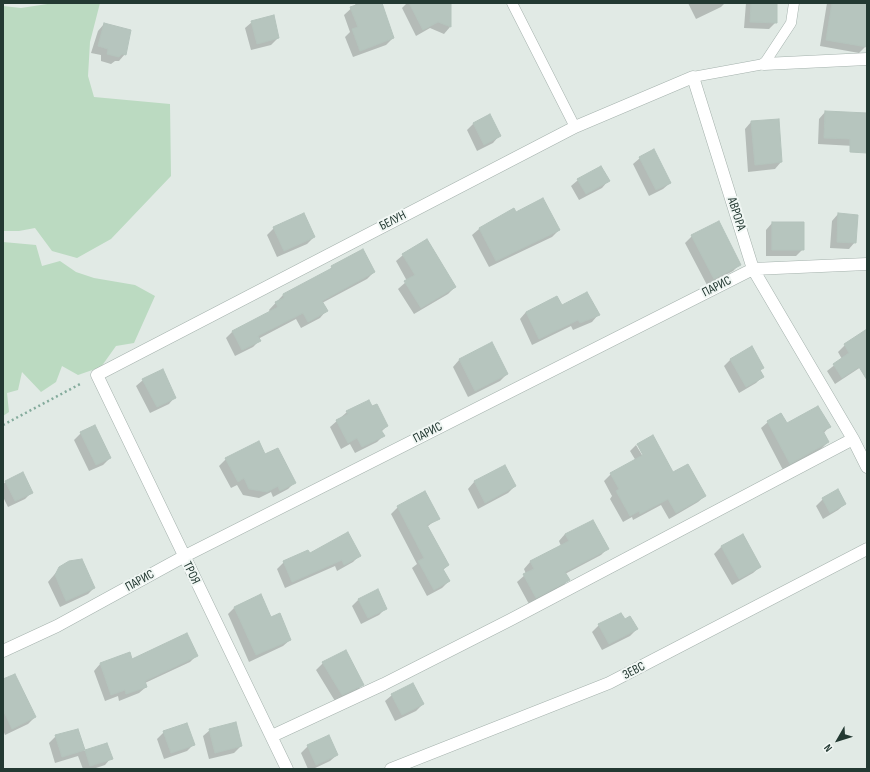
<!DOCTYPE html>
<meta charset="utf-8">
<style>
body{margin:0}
#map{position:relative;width:870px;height:772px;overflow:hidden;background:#e1eae5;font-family:"Sofia Sans Condensed",sans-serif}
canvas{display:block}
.frame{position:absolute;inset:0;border:4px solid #233932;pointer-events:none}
.north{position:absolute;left:818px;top:720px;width:40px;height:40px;-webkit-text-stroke:3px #f1f7f4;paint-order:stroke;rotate:231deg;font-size:11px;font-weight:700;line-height:16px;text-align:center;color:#233932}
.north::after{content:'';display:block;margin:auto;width:14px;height:18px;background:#233932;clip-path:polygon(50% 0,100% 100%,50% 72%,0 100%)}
</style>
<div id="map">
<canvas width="870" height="772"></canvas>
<div class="frame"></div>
<div class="north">N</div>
</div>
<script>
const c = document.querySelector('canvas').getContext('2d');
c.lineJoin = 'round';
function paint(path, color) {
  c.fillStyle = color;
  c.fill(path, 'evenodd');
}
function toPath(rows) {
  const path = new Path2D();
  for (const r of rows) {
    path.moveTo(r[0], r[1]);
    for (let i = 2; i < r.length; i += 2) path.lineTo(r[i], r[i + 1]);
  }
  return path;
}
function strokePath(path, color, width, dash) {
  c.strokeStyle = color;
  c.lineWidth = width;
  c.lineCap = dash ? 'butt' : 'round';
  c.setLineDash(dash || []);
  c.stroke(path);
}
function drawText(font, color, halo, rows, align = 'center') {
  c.font = font + ' "Sofia Sans Condensed",sans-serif';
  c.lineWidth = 4;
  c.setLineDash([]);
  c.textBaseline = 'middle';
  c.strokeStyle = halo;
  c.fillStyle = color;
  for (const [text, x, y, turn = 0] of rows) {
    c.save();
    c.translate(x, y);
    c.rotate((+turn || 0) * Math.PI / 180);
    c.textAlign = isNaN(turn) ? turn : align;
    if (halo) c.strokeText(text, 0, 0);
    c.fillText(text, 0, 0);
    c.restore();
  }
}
const green = toPath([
 [54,3,100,3,90,42,88,76,94,97,170,104,171,176,111,239,77,258,52,251,35,228,19,231,3,231,3,6,21,8],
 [3,242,36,245,42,266,60,261,76,272,94,278,135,285,155,296,134,343,116,346,101,367,78,375,62,366,56,382,41,392,22,372,18,390,7,393,9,412,3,416,4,354,3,354]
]);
const shadow = toPath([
 [357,3,381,3,393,38,386,45,353,57,345,37,350,32,344,15],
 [407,3,450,3,450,27,444,34,430,28,416,36,402,8],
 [688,3,725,3,721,7,696,19],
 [746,3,776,3,776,22,769,29,744,28],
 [827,3,867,3,867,40,866,46,859,53,820,46],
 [252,22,278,38,271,45,251,50,245,28],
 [104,24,125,54,119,61,115,61,111,64,101,61,101,55,91,53,98,31],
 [825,112,861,139,854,146,818,144,819,119],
 [489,116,499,136,493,143,477,151,467,130,473,124],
 [751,122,781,162,775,169,748,172,745,129],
 [640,158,670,183,663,189,649,196,633,164],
 [578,180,608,181,602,188,579,200,571,186],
 [514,209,515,213,559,230,552,237,489,267,472,235,479,229],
 [838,214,855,242,849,249,830,248,832,221],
 [772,223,803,249,796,256,766,256,766,230],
 [274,228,314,237,307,244,277,257,267,235],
 [692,236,740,264,733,271,707,285,685,243],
 [403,255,455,287,448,294,414,314,398,289,407,281,396,261],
 [332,267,374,272,367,279,322,303,326,311,320,318,301,328,296,319,258,339,259,341,253,347,235,356,226,338,232,332,270,312,269,310,283,295,325,274],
 [561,307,598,315,592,322,573,330,571,326,532,345,520,319,526,312],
 [863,333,867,339,867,363,835,384,827,371,842,359,838,352,845,345],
 [491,344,507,374,500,381,468,397,453,367,459,360],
 [751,348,762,368,760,370,763,376,756,383,739,393,724,366,730,360],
 [143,380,175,397,169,404,150,413,136,386],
 [347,412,387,426,381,432,383,436,377,442,355,453,350,444,341,449,330,427],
 [768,422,829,427,823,434,828,442,821,449,783,470,761,428],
 [81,433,110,458,103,465,89,471,74,440],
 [652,436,672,473,705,496,698,502,669,519,661,505,633,520,632,517,623,522,610,499,612,496,604,481,611,474,636,461,630,451,636,445,645,460,647,459,639,445,636,445],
 [264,456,294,483,288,489,273,497,271,492,259,498,243,495,237,485,231,488,219,466,226,459],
 [505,466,515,486,508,493,478,509,468,489,474,482],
 [6,482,32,492,25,499,8,507,3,497,3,484],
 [823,499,845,504,838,510,823,519,816,506],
 [398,507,438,518,427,527,448,565,443,570,449,581,442,588,427,596,412,568,417,564,391,514],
 [565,534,608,548,601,555,565,574,568,580,562,587,529,604,517,582,526,574,524,569,530,562,561,546,559,541],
 [743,535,760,567,753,573,732,585,714,554,721,547],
 [309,555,359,556,353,562,337,571,335,566,285,588,277,569,284,562],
 [60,568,94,588,88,594,60,607,48,582],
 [359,599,386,608,379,615,361,624,352,606],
 [234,608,290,640,283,646,249,662,228,614],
 [624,620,637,629,630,636,602,650,592,632,599,625],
 [129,654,132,661,197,655,190,662,145,683,146,687,139,693,119,701,118,696,105,701,94,671,100,664],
 [323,663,362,685,356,692,335,701,316,670],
 [3,681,35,717,28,724,5,735,3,730],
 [392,695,423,704,416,711,395,721,385,701],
 [77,730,84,751,107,744,111,758,105,765,93,769,83,769,78,756,55,763,49,743,56,736],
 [210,730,241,746,234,753,209,759,203,736],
 [164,732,194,744,187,751,164,759,157,739],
 [308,746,337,755,330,761,313,769,308,769,301,753]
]);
const building = toPath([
 [362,3,382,3,394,38,360,51,352,29,358,27,350,7,362,3],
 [409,3,451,3,451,27,438,22,423,30,409,3],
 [751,3,777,3,777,23,750,22,751,3],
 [832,3,867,3,867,47,826,40,832,3],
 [274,15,279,38,257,44,251,21,274,15],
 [104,23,131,30,126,55,122,54,119,57,107,54,108,49,98,46,104,23],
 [825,111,867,113,867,153,850,152,850,139,824,138,825,111],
 [490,114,501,136,484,145,473,123,490,114],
 [779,119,782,162,755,165,751,121,779,119],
 [654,149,671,183,656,190,639,157,654,149],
 [601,166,610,181,586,194,577,179,601,166],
 [543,198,560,230,496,261,479,228,514,208,516,212,543,198],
 [304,213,315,237,284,251,273,227,304,213],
 [838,213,858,215,856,243,837,242,838,213],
 [719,221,741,265,714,279,691,235,719,221],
 [772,222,804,222,804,250,772,250,772,222],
 [427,239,456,287,421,308,404,281,415,275,402,254,427,239],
 [363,249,375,272,322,301,328,311,308,322,303,313,258,336,261,341,242,350,232,331,278,307,275,302,284,298,283,294,332,268,331,266,363,249],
 [587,292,600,315,580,323,578,320,539,339,526,312,557,296,562,305,587,292],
 [867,329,867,380,859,367,842,378,833,364,849,353,844,344,867,329],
 [492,342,508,374,475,391,459,359,492,342],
 [752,346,764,368,760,370,764,377,746,387,730,359,752,346],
 [163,369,176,398,157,407,142,379,163,369],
 [369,400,372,406,377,404,388,426,381,430,385,436,362,447,357,438,348,443,336,420,348,414,346,411,369,400],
 [818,406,831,427,823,431,829,442,790,464,767,421,781,413,787,423,818,406],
 [95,425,111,458,96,465,80,432,95,425],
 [653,435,673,472,688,464,706,496,676,513,668,499,640,514,639,511,630,516,616,491,619,489,610,473,643,455,637,444,653,435],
 [259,441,265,454,278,448,296,483,280,491,278,486,267,492,249,489,244,478,238,482,225,458,259,441],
 [505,465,516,486,485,503,474,481,505,465],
 [23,472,33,493,15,501,5,481,23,472],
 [838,489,846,504,830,513,822,498,838,489],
 [425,491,440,519,427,525,449,565,443,569,450,581,434,590,418,561,424,558,397,506,425,491],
 [593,520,609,549,565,572,570,580,536,598,523,574,534,569,530,561,569,541,565,534,593,520],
 [348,532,361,556,344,565,342,560,292,582,283,561,308,550,310,553,348,532],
 [743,534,761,567,739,579,721,546,743,534],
 [82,559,95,588,66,601,55,575,59,567,69,561,82,559],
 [378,589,387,609,368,618,358,599,378,589],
 [261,594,271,617,280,613,291,640,256,655,234,607,261,594],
 [621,613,625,619,630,616,638,629,609,644,598,624,621,613],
 [187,633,198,656,145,681,147,687,126,694,125,690,111,695,100,663,130,652,132,659,187,633],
 [346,650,364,685,342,695,322,662,346,650],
 [15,674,36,717,12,729,3,710,3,679,15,674],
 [413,683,424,704,402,715,391,694,413,683],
 [236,722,242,746,215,753,209,729,236,722],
 [187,723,195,745,171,753,163,731,187,723],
 [78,729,85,750,62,757,55,735,78,729],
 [329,735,338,755,316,765,307,745,329,735],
 [107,743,113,759,90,766,85,750,107,743]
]);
const path = toPath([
 [3,425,82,383]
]);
const service = toPath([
 [512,3,575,127],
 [693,77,764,64,791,23,794,3]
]);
const minor = toPath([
 [764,64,867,59],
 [3,651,57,626,183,557,753,269,867,264],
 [272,736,384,684,510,620,853,439],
 [287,769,97,375,575,127,693,77,753,269,853,439,867,467],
 [391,769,609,683,867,549]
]);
const streetNames = [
 ["АВРОРА",736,214,72],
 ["БЕЛУН",393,221,-27],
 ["ПАРИС",717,287,-27],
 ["ПАРИС",428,433,-27],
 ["ТРОЯ",191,573,64],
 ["ПАРИС",140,581,-29],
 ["ЗЕВС",634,671,-27]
];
paint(green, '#bbdac1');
paint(shadow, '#0003');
paint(building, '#b6c5be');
strokePath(building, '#b4c3bc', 1);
strokePath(service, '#a4b1ac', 11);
strokePath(minor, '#a4b1ac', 13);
strokePath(path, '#84ab9c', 2.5, [2, 3]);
strokePath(service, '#fff', 10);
strokePath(minor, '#fff', 12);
drawText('13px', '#233932', '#f1f7f4', streetNames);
</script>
